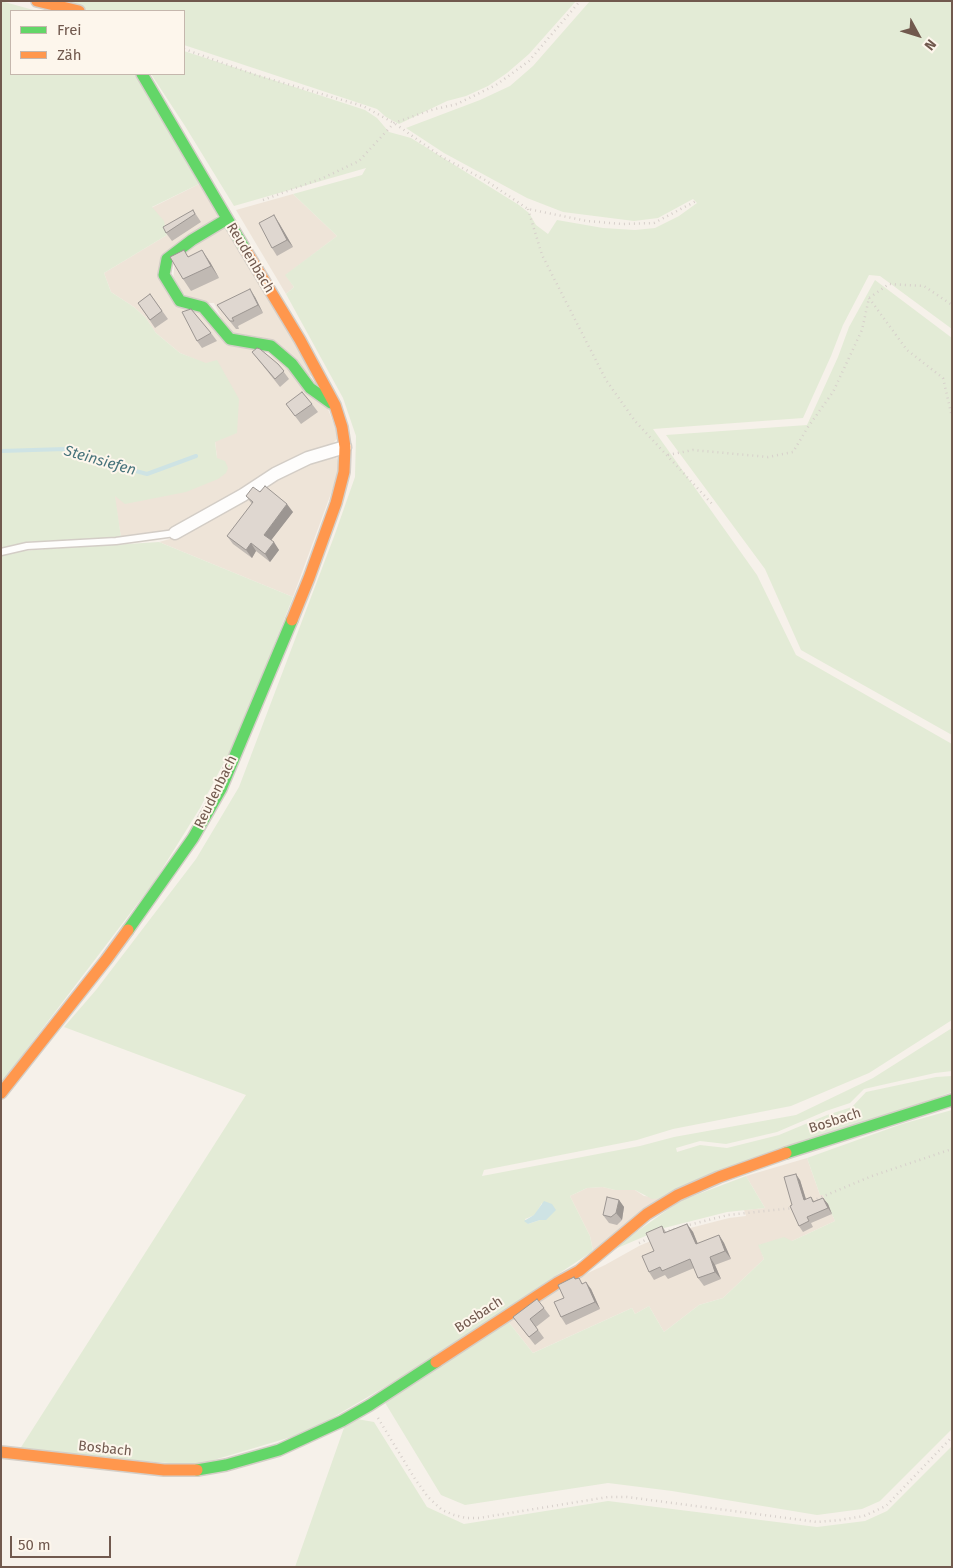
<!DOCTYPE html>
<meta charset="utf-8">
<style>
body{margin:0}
#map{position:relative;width:953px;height:1568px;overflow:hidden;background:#f6f1ea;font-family:"Fira Sans",sans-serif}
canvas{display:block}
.frame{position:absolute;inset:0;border:2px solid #71594e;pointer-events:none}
.legend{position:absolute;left:10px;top:10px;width:175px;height:65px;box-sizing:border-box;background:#fdf6ec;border:1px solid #c5b7ad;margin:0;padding:6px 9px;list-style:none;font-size:15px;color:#71594e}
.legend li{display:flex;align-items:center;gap:10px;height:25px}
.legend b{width:25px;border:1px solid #c5b7ad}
.north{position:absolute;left:893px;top:10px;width:50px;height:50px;-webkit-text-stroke:4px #fdf6ec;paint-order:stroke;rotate:129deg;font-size:14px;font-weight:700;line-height:20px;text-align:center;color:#71594e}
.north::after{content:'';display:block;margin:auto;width:18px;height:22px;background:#71594e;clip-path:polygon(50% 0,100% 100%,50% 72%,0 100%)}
.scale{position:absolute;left:10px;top:1536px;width:101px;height:22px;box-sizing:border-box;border:2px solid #71594e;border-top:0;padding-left:6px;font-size:15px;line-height:18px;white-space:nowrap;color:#71594e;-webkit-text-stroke:4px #fdf6ec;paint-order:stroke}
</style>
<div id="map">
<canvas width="953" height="1568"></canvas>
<div class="frame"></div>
<ul class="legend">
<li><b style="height:6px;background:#63d668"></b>Frei</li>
<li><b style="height:6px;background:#ff974d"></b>Zäh</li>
</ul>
<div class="north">N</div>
<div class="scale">50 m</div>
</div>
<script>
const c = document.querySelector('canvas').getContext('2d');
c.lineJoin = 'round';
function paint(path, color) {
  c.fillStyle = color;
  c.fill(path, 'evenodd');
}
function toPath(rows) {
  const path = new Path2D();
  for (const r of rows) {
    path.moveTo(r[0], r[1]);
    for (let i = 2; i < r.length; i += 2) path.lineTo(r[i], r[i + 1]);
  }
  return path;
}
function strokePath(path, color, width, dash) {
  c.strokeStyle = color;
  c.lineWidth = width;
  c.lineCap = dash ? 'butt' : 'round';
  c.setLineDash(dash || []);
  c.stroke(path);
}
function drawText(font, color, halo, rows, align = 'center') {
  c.font = font + ' "Fira Sans",sans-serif';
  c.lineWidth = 4;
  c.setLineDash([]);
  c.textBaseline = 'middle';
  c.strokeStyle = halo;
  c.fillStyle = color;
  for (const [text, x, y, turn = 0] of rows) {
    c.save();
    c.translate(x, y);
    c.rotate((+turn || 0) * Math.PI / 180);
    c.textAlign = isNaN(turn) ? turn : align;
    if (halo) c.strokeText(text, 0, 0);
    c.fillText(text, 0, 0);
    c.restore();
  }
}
const residential = toPath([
 [199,184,218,215,163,277,238,346,268,348,326,404,339,437,333,443,282,466,167,533,121,537,114,495,217,458,206,364,180,353,156,333,146,318,134,307,111,292,104,273,167,235,163,221,151,208],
 [293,194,337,236,286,275,294,287,286,294,236,210],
 [224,224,319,380,230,335,214,303,199,303,187,297,173,282,175,257],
 [331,456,336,457,341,466,293,597,159,542,177,537,268,483,324,457],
 [807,1158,820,1195,823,1194,835,1221,792,1241,759,1245,764,1259,723,1298,699,1305,664,1332,649,1306,635,1314,632,1308,533,1353,507,1320,560,1286,605,1265,639,1246,667,1234,729,1218,746,1216,744,1210,765,1208,746,1176],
 [603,1187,615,1190,635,1190,644,1196,662,1198,593,1251,590,1236,570,1196,587,1188]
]);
const green = toPath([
 [1,1,37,11,11,11,11,74,135,74,199,184,152,207,164,221,167,235,104,273,111,292,134,307,146,318,156,333,180,353,206,363,217,360,239,399,237,433,215,442,217,458,225,461,228,468,226,473,218,479,186,492,125,504,115,496,121,537,26,542,1,548],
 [58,1,576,1,529,54,507,73,488,86,466,96,447,101,399,124,386,117,377,109,184,45,184,11,90,11],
 [590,1,952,1,952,329,880,276,869,275,843,325,831,356,803,418,653,429,757,575,796,655,952,744,952,1020,869,1073,791,1106,673,1129,637,1140,484,1170,482,1176,640,1146,674,1137,796,1115,873,1078,952,1028,952,1071,935,1073,864,1089,850,1103,826,1111,777,1132,726,1144,700,1141,676,1148,677,1152,700,1145,727,1148,779,1135,827,1115,852,1107,866,1092,936,1077,952,1076,952,1092,662,1198,652,1199,635,1190,615,1190,603,1187,587,1188,570,1196,590,1236,593,1251,412,1371,308,1432,197,1465,18,1452,246,1095,64,1027,96,990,196,859,239,787,335,534,355,477,356,436,343,398,286,294,294,287,285,275,337,236,293,194,362,175,366,168,234,206,185,126,151,74,184,74,184,51,365,110,377,118,389,132,411,138,519,205,529,213,536,225,548,234,557,220,603,228,635,230,655,228,679,216,697,203,693,199,658,218,634,221,563,212,527,198,444,153,406,128,480,100,510,86,533,66],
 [542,1203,546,1220,540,1220,528,1224,525,1219,535,1215],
 [875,280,952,338,952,735,801,650,765,569,666,435,807,425,838,357,849,327],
 [159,542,293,597,240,732,200,808,154,882,1,1083,1,556,22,551,47,549],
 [952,1110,952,1429,880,1501,862,1509,817,1515,672,1491,608,1483,465,1505,441,1495,384,1401,507,1320,533,1353,632,1308,635,1314,649,1306,664,1332,699,1305,723,1298,764,1259,758,1245,784,1237,792,1241,835,1221,823,1195,820,1195,807,1158,902,1124],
 [746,1176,765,1208,727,1212,664,1228,608,1252,680,1201],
 [357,1419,374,1422,427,1507,464,1524,608,1501,817,1527,865,1521,887,1511,952,1446,952,1567,295,1567,345,1425]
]);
const water = toPath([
 [544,1201,552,1204,556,1210,546,1220,540,1220,528,1224,524,1221,534,1215]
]);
const stream = toPath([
 [1,451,65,449,117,466,147,474,196,456]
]);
const path = toPath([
 [184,49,256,75,363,106,394,123,442,157,485,180,528,209,587,221,622,224,654,223,698,200],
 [263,200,323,178,359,161,394,123,431,110,457,104,496,85,529,61,580,1],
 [528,209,542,255,606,380,635,421,714,506],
 [869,298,907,350,943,378,952,417],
 [668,455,693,450,768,457,793,452,808,427,833,392,862,330,869,298,889,284,924,286,952,305],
 [812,1201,872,1176,952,1149],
 [685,1226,728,1215,793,1208],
 [664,1232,678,1228],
 [639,1243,652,1237],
 [378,1418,415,1479,428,1497,442,1510,454,1515,466,1518,479,1518,608,1497,627,1497,817,1522,840,1520,864,1516,886,1506,952,1437]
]);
const lane = toPath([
 [1,552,27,546,116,541,175,533]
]);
const street = toPath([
 [175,533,243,495,275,474,308,458,345,447]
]);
const fast = toPath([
 [142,74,245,249],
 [227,219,192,240,167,259,164,275,180,301,203,307,230,339,271,346,292,364,310,388,331,403],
 [128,930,193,838,221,789,292,620],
 [786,1153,952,1100],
 [197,1470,226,1465,279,1450,342,1421,370,1405,436,1362]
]);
const slow = toPath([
 [37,1,79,11],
 [245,249,300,340,335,405,342,427,345,447,344,472,336,503,309,578,292,620],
 [1,1093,106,960,128,930],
 [436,1362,557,1283,579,1271,647,1214,678,1195,719,1177,786,1153],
 [1,1452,164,1470,197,1470]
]);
const wall = toPath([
 [193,210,201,222,172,241,166,233],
 [279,223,293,247,277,256,272,248],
 [189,257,210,262,219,278,191,291,183,279],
 [150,294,168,319,155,328,138,303],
 [255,297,263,313,238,326,239,329,236,329,217,305],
 [211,333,217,341,202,348,197,341],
 [252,352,278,364,289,379,280,387],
 [286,404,312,404,318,412,301,424],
 [260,492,293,512,271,540,279,550,270,562,256,551,252,558,233,544,227,536,252,504,246,496],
 [800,1180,806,1199,811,1197,814,1201,823,1198,828,1204,832,1214,811,1223,813,1227,803,1232,799,1226,792,1205],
 [619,1200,624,1207,622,1220,617,1225,609,1223,603,1215],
 [687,1224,693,1232,698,1244,719,1235,724,1243,731,1259,715,1265,721,1279,704,1286,698,1278,694,1268,668,1279,665,1275,654,1280,649,1272,654,1251,662,1226,666,1232],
 [576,1279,591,1289,600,1309,566,1325,561,1317],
 [544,1308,550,1316,536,1327,544,1338,535,1345,513,1317]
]);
const shadedWall = toPath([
 [274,215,279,223,293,247,287,240],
 [202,250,210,262,219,278,211,266],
 [250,289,255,297,263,313,258,305],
 [287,504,293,512,269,543,264,535],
 [274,542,279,550,270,562,265,554],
 [251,543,256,551,252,558,246,550],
 [796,1174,800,1180,808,1206,804,1200],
 [823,1198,828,1204,832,1214,828,1208],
 [619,1200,624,1207,622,1220,616,1213],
 [687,1224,693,1232,701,1252,696,1244],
 [719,1235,724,1243,731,1259,725,1251],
 [710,1257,715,1265,721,1279,715,1272],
 [586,1282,591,1289,600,1309,595,1302]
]);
const building = toPath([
 [193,210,195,214,166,233,163,227,193,210],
 [274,215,287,240,272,248,259,223,274,215],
 [184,250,188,257,202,250,211,266,183,279,170,257,184,250],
 [250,289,258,305,232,318,234,321,230,321,217,305,250,289],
 [150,294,162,311,150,320,138,303,150,294],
 [191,309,211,333,197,341,182,312,191,309],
 [257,348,260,349,278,364,284,371,275,379,252,352,257,348],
 [302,392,312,404,295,416,286,404,302,392],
 [265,486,287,504,264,535,274,542,265,554,251,543,246,550,227,536,253,502,246,496,253,487,260,492,265,486],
 [796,1174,804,1200,811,1197,813,1202,823,1198,828,1208,807,1217,809,1221,799,1226,790,1206,792,1205,784,1177,796,1174],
 [607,1197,619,1200,616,1213,611,1217,603,1215,607,1197],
 [687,1224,696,1244,719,1235,725,1251,710,1257,715,1272,698,1278,690,1259,662,1271,660,1267,649,1272,642,1256,654,1251,646,1233,662,1226,664,1233,687,1224],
 [574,1277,575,1279,579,1278,582,1284,586,1282,595,1302,561,1317,554,1302,564,1298,558,1285,574,1277],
 [537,1299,544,1308,530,1319,538,1330,529,1337,513,1317,537,1299]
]);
const streetNames = [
 ["Reudenbach",250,258,59],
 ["Reudenbach",216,792,-64],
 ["Bosbach",835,1121,-18],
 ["Bosbach",479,1315,-33],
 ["Bosbach",105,1449,6]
];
const waterNames = [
 ["Steinsiefen",100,461,16]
];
paint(residential, '#eee4d8');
paint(green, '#e3ebd6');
paint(water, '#cee3e4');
strokePath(stream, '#cee3e4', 4);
strokePath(lane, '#d3cdc6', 9);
strokePath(street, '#d3cdc6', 15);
strokePath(fast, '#d4cec7', 14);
strokePath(slow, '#d4cec7', 14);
strokePath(path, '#d7d0cb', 2.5, [1, 4]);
strokePath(lane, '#fefdfc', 6);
strokePath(street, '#fefdfc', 12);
strokePath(fast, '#63d668', 11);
strokePath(slow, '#ff974d', 11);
paint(wall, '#c0b9b3');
paint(shadedWall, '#9c9692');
paint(building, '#dfd7d0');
strokePath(building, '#9c9692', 1);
drawText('14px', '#71594e', '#fdf6ec', streetNames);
drawText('italic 15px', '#47737b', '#fdf6ec', waterNames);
</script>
